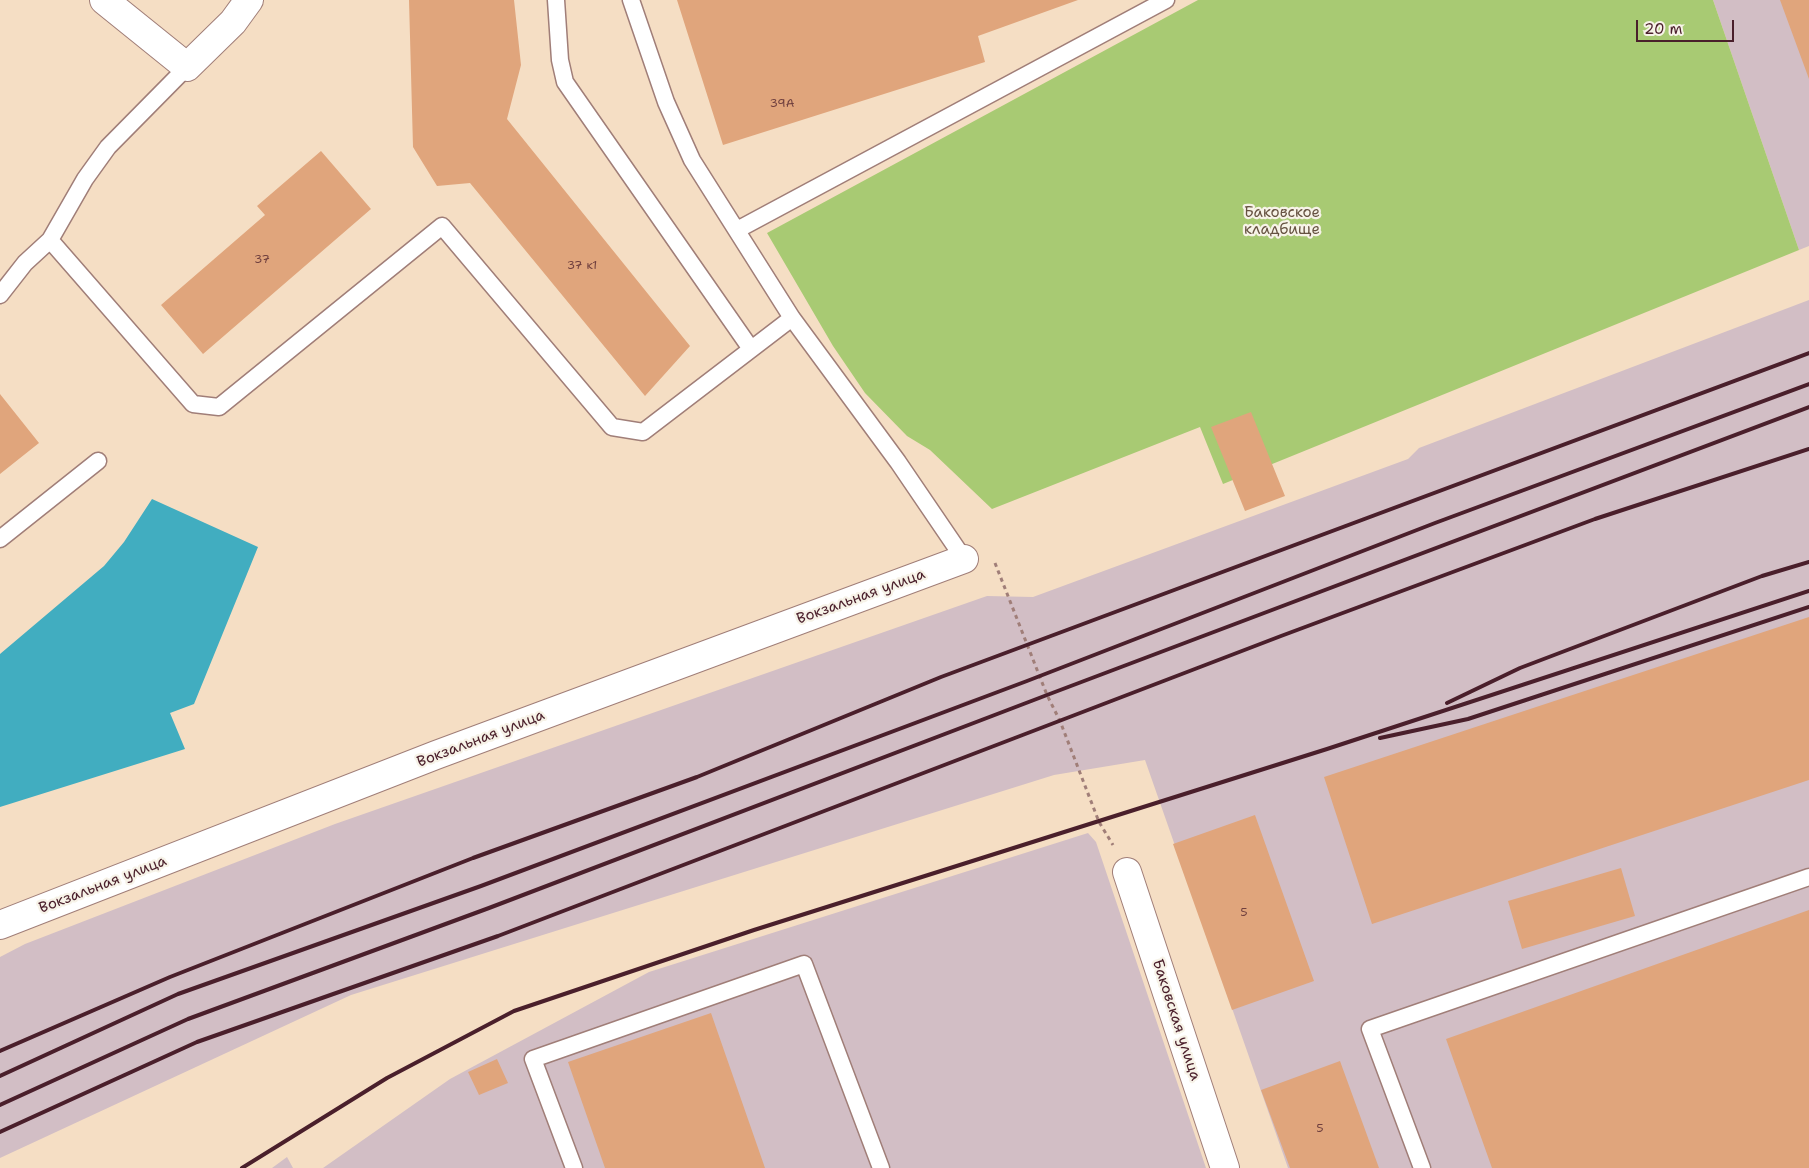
<!DOCTYPE html>
<meta charset="utf-8">
<style>
body{margin:0}
#map{position:relative;width:1809px;height:1168px;overflow:hidden;background:#f5dec4;font-family:"Shantell Sans",sans-serif}
canvas{display:block}
.scale{position:absolute;left:1636px;top:20px;width:98px;height:22px;box-sizing:border-box;border:2px solid #4a1f2b;border-top:0;padding-left:6px;font-size:15px;line-height:18px;white-space:nowrap;color:#4a1f2b;-webkit-text-stroke:4px #f7f3e8;paint-order:stroke}
</style>
<div id="map">
<canvas width="1809" height="1168"></canvas>
<div class="scale">20 m</div>
</div>
<script>
const c = document.querySelector('canvas').getContext('2d');
c.lineJoin = 'round';
function paint(path, color) {
  c.fillStyle = color;
  c.fill(path, 'evenodd');
}
function toPath(rows) {
  const path = new Path2D();
  for (const r of rows) {
    path.moveTo(r[0], r[1]);
    for (let i = 2; i < r.length; i += 2) path.lineTo(r[i], r[i + 1]);
  }
  return path;
}
function strokePath(path, color, width, dash) {
  c.strokeStyle = color;
  c.lineWidth = width;
  c.lineCap = dash ? 'butt' : 'round';
  c.setLineDash(dash || []);
  c.stroke(path);
}
function drawText(font, color, halo, rows, align = 'center') {
  c.font = font + ' "Shantell Sans",sans-serif';
  c.lineWidth = 4.5;
  c.setLineDash([]);
  c.textBaseline = 'middle';
  c.strokeStyle = halo;
  c.fillStyle = color;
  for (const [text, x, y, turn = 0] of rows) {
    c.save();
    c.translate(x, y);
    c.rotate((+turn || 0) * Math.PI / 180);
    c.textAlign = isNaN(turn) ? turn : align;
    if (halo) c.strokeText(text, 0, 0);
    c.fillText(text, 0, 0);
    c.restore();
  }
}
const industrial = toPath([
 [1713,0,1809,0,1809,246,1799,250],
 [1809,300,1809,1168,1288,1168,1145,760,1054,775,351,995,0,1158,0,957,25,944,335,824,987,596,1033,597,1408,459,1419,448],
 [1088,833,1096,842,1206,1168,323,1168,450,1079,649,972],
 [287,1157,293,1168,272,1168]
]);
const green = toPath([
 [1198,0,1713,0,1799,250,1223,484,1200,427,992,509,930,450,907,436,865,393,833,346,767,233]
]);
const water = toPath([
 [152,499,258,547,194,704,170,713,185,749,0,807,0,654,104,566,124,542]
]);
const building = toPath([
 [409,0,514,0,521,65,507,119,690,346,645,396,470,183,437,186,413,147],
 [677,0,1078,0,978,36,985,62,723,145],
 [1780,0,1809,0,1809,79],
 [321,151,371,209,203,354,161,305,265,215,257,206],
 [0,394,39,443,0,474],
 [1251,412,1285,496,1245,511,1211,427],
 [1809,617,1809,780,1372,924,1324,777],
 [1255,815,1314,981,1232,1010,1173,844],
 [1621,868,1635,916,1522,949,1508,901],
 [1809,910,1809,1168,1492,1168,1446,1039],
 [711,1013,765,1168,605,1168,568,1062],
 [497,1059,508,1083,479,1095,468,1072],
 [1340,1061,1379,1168,1290,1168,1261,1090]
]);
const path = toPath([
 [995,563,1047,695,1060,721,1099,822,1113,845]
]);
const lane = toPath([
 [556,0,560,60,565,82,751,349],
 [631,0,666,102,692,160,792,318,898,462,964,559],
 [737,230,1166,0],
 [50,240,193,404,219,407,442,226,612,427,643,432,792,318],
 [0,295,25,263,50,240,85,179,108,147,187,67],
 [0,539,98,461],
 [574,1168,533,1059,804,964,881,1168],
 [1422,1168,1370,1029,1809,877]
]);
const street = toPath([
 [104,0,187,67,233,22,249,0],
 [1127,872,1225,1168],
 [0,925,436,755,964,559]
]);
const rail = toPath([
 [1447,703,1520,668,1762,576,1809,562],
 [1380,738,1468,719,1809,607],
 [0,1051,170,977,473,858,697,777,941,677,1809,353],
 [0,1076,178,994,481,886,1027,681,1435,523,1809,384],
 [0,1105,188,1019,489,908,1047,695,1809,407],
 [0,1132,197,1042,498,936,1281,636,1595,519,1809,449],
 [242,1168,387,1078,514,1011,754,930,1327,749,1809,591]
]);
const numberNames = [
 ["39А",782,104],
 ["37",262,260],
 ["37 к1",582,266],
 ["5",1244,913],
 ["5",1320,1129]
];
const parkNames = [
 ["Баковское",1282,213],
 ["кладбище",1282,230]
];
const streetNames = [
 ["Вокзальная улица",861,597,-20],
 ["Вокзальная улица",481,739,-21],
 ["Вокзальная улица",103,885,-21],
 ["Баковская улица",1176,1020,72]
];
paint(industrial, '#d2bec5');
paint(green, '#a8ca73');
paint(water, '#41adc0');
paint(building, '#e0a57c');
strokePath(lane, '#a07e78', 19);
strokePath(street, '#a07e78', 30);
strokePath(path, '#a07e78', 3, [4, 4]);
strokePath(lane, '#fff', 16);
strokePath(street, '#fff', 28);
strokePath(rail, '#4a1f2b', 4);
drawText('12px', '#70403f', null, numberNames);
drawText('15px', '#665241', '#f7f3e8', parkNames);
drawText('15px', '#4a1f2b', '#f7f3e8', streetNames);
</script>
